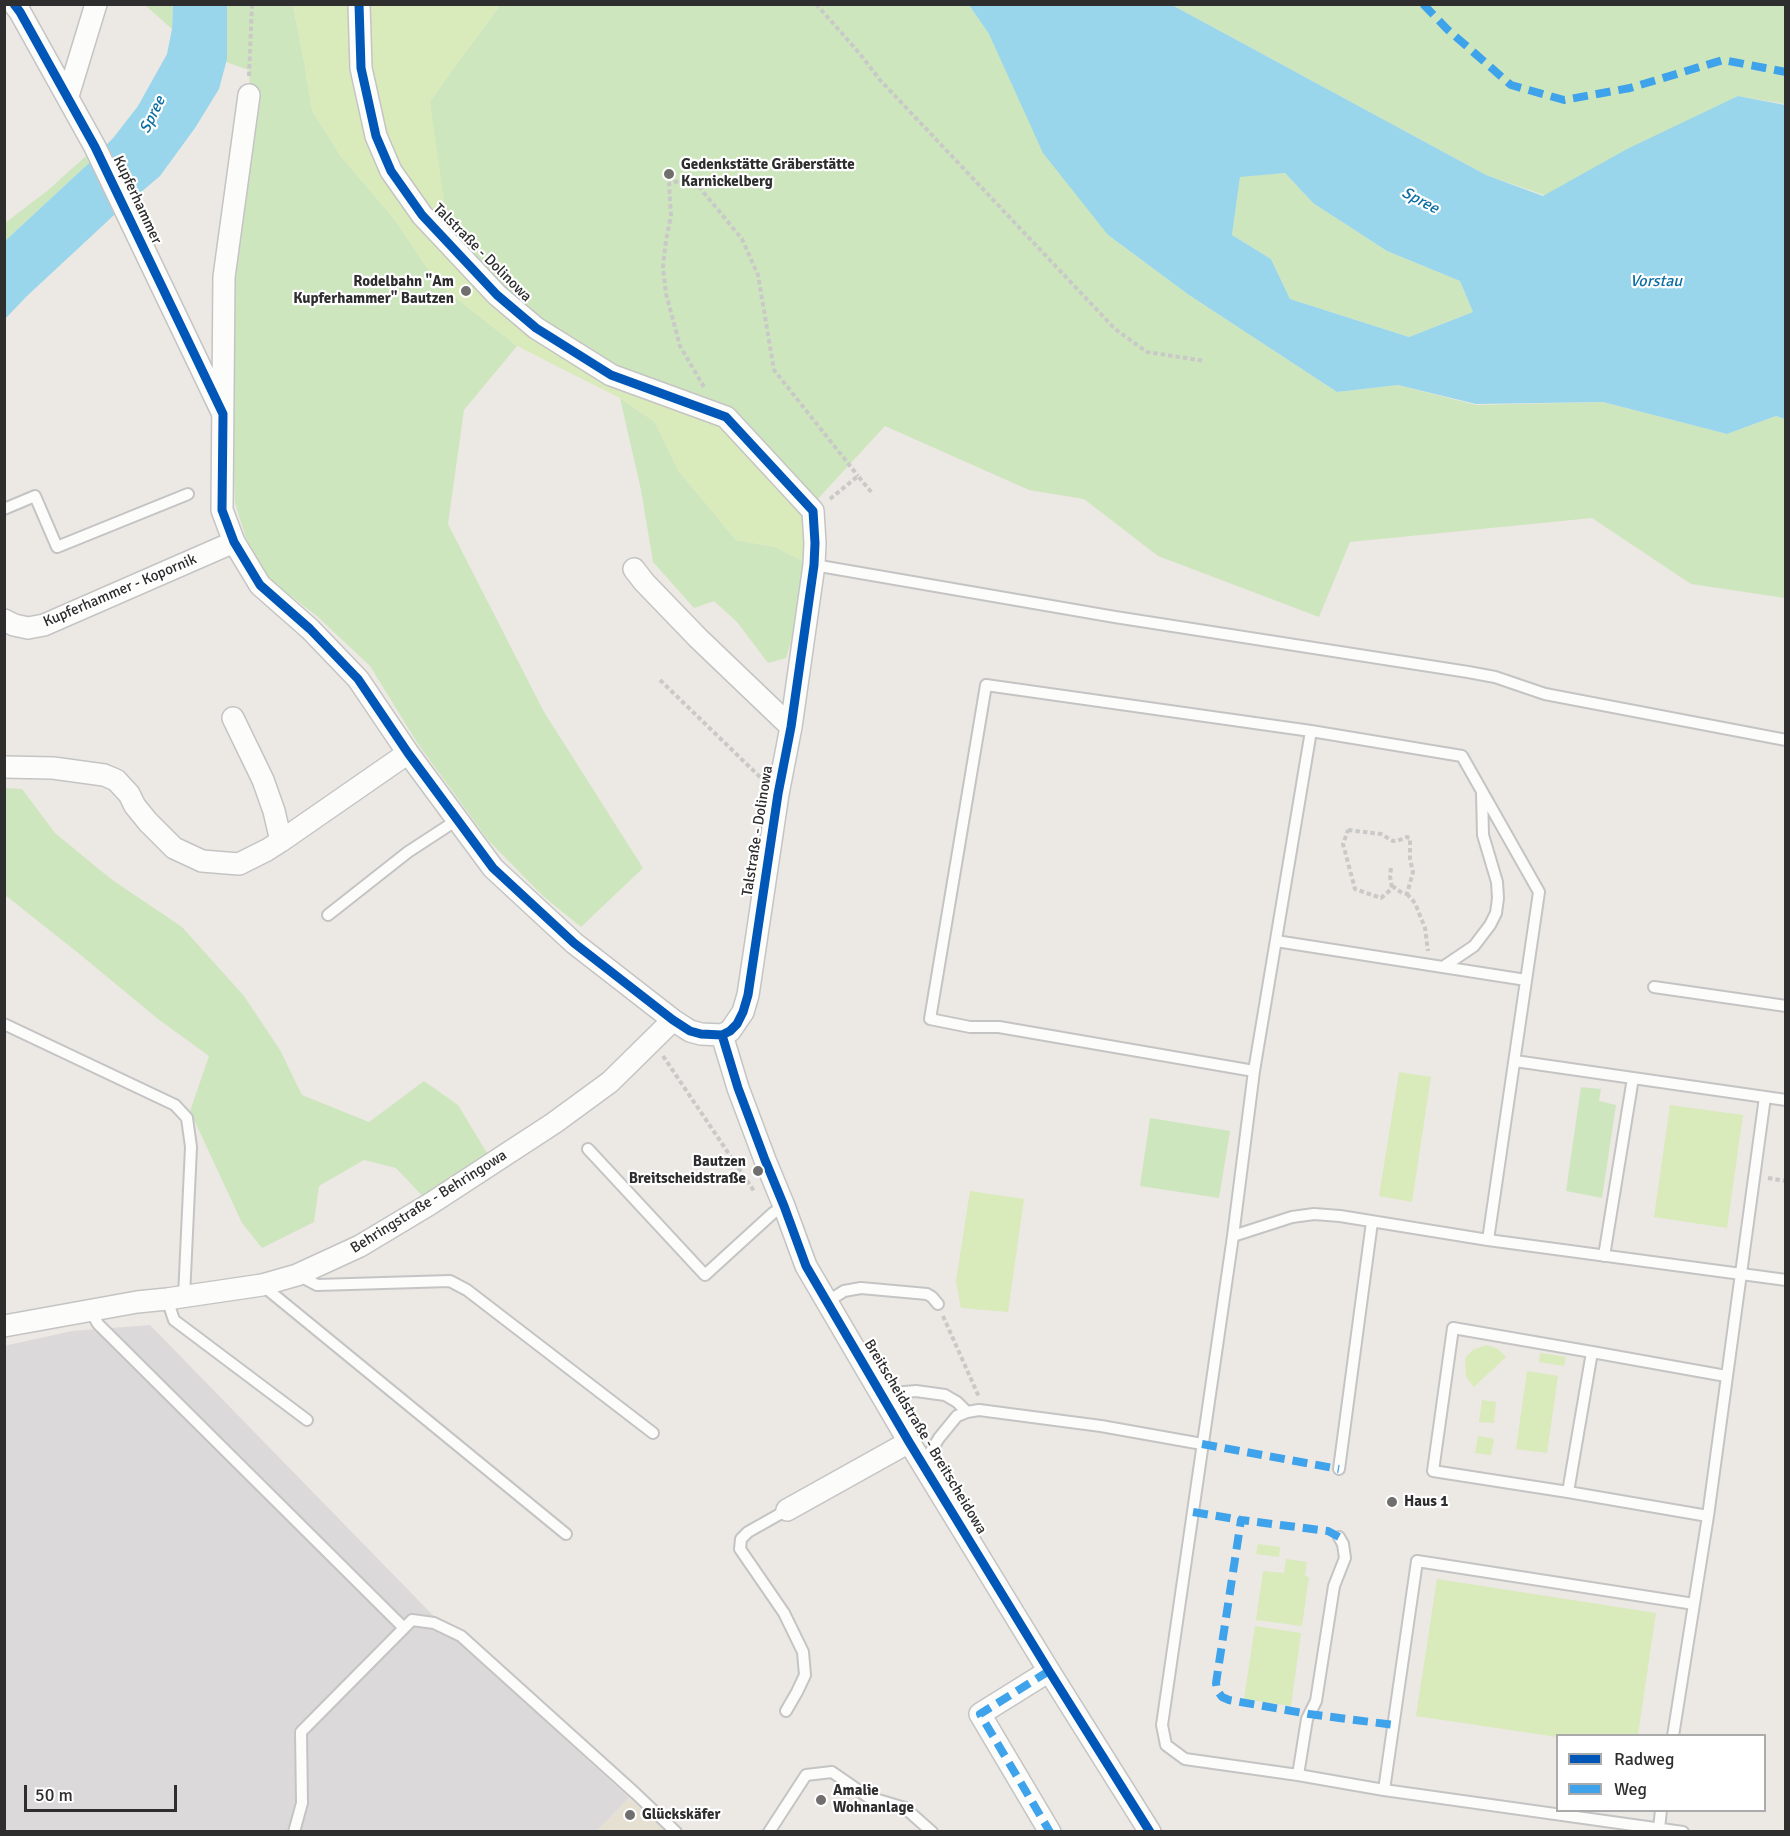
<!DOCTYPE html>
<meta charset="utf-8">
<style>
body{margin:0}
#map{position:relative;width:1790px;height:1836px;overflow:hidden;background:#ece8e4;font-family:Signika,sans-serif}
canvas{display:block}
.frame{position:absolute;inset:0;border:6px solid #2e2e2e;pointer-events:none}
.legend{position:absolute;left:1556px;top:1734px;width:210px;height:78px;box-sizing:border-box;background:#fff;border:2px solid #ababab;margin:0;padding:8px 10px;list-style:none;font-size:18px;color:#2e2e2e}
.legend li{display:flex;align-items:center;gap:12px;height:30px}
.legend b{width:30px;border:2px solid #ababab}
.scale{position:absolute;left:24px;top:1785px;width:153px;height:27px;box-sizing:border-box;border:3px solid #2e2e2e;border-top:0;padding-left:8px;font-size:18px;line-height:21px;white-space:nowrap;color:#2e2e2e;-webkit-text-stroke:4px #fff;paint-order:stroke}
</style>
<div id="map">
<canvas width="1790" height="1836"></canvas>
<div class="frame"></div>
<ul class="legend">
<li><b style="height:8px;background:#0057b8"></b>Radweg</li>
<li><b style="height:8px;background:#3ea3eb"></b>Weg</li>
</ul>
<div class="scale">50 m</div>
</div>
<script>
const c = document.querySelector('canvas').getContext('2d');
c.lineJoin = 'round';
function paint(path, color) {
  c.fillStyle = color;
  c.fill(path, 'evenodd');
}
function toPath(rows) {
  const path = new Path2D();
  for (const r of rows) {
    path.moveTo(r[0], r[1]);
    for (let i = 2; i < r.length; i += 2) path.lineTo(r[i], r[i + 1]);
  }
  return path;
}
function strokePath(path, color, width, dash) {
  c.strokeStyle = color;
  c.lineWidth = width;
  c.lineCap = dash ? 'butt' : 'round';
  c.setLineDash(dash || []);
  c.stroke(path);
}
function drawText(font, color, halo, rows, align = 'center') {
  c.font = font + ' Signika,sans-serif';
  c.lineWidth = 4.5;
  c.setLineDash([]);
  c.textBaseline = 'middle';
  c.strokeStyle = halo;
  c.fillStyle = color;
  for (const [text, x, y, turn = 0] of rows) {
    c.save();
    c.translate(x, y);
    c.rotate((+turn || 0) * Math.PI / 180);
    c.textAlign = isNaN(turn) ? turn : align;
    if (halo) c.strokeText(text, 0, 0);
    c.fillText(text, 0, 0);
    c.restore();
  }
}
const industrial = toPath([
 [150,1325,458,1641,629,1798,597,1831,5,1831,4,1346,72,1331]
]);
const education = toPath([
 [629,1798,665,1831,597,1831]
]);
const green = toPath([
 [145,5,173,5,172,29],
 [227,5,293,5,305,67,312,110,340,155,395,220,437,283,517,346,464,410,448,524,544,712,643,868,581,927,543,896,488,840,418,744,370,666,317,616,267,578,246,538,235,503,232,415,235,286,252,142,249,70,226,62],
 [500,5,969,5,989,34,1108,235,1189,295,1337,392,1398,385,1476,405,1603,402,1727,434,1776,416,1785,419,1785,598,1691,584,1592,518,1350,542,1319,617,1158,556,1084,499,1029,490,885,426,815,502,730,409,615,367,543,320,504,288,435,216,430,101],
 [1172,5,1785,5,1785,104,1738,96,1764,271,1486,175],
 [86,156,89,163,5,241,5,223,47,191],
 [1285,173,1313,203,1387,251,1460,281,1473,312,1409,337,1290,299,1271,259,1232,235,1240,176],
 [620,398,655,422,678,470,736,540,775,547,805,562,802,607,786,658,768,663,737,622,714,601,694,608,653,562,641,490],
 [5,788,22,789,55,833,111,879,182,927,244,996,280,1050,302,1095,369,1122,424,1081,458,1105,493,1163,430,1204,396,1168,364,1160,319,1186,314,1222,262,1248,242,1223,190,1111,209,1056,158,1019,77,952,5,895],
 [1581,1087,1601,1089,1599,1101,1616,1105,1602,1198,1566,1191],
 [1150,1118,1230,1131,1219,1198,1140,1186]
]);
const pitch = toPath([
 [293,5,500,5,430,101,445,208,435,216,493,299,715,423,802,508,810,541,805,562,775,547,736,540,678,470,655,422,620,398,517,346,437,283,395,220,340,155,312,110,305,67],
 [1399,1072,1431,1077,1412,1202,1379,1196],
 [1670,1105,1743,1115,1727,1228,1654,1217],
 [970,1191,1024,1199,1008,1312,961,1308,956,1281],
 [1486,1345,1498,1349,1506,1357,1474,1387,1466,1377,1465,1361,1466,1357,1473,1350],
 [1540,1353,1566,1357,1564,1366,1539,1362],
 [1527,1371,1558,1376,1547,1453,1516,1449],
 [1482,1400,1496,1402,1494,1423,1479,1422],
 [1478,1436,1494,1439,1491,1455,1475,1453],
 [1258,1544,1280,1547,1279,1557,1256,1554],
 [1286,1559,1307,1562,1305,1576,1309,1577,1302,1626,1256,1620,1263,1571,1284,1573],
 [1437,1579,1656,1613,1638,1735,1558,1736,1557,1737,1416,1716],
 [1255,1626,1301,1633,1291,1706,1244,1699]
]);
const water = toPath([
 [173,5,227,5,227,59,219,89,195,128,160,176,113,216,27,296,5,319,5,241,89,163,114,137,138,106,167,54,172,29],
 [969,5,1172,5,1486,175,1543,196,1627,149,1738,96,1785,105,1785,419,1776,416,1727,434,1603,402,1476,404,1398,385,1337,392,1189,295,1108,235,1043,153,989,34],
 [1285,173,1313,203,1387,251,1460,281,1473,312,1409,337,1290,299,1271,259,1232,235,1240,177]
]);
const path = toPath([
 [816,4,860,54,880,80,1115,329,1147,352,1205,361],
 [249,76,252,4],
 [704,387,680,346,666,294,663,267,666,240,671,216,669,184,691,177,742,239,758,275,774,370,858,476],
 [830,499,858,476,872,493],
 [660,680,761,778],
 [1348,830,1381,834,1393,841,1397,841,1407,837,1410,838,1410,859,1413,872,1407,894,1402,893,1394,887,1381,898,1355,889,1343,844,1348,830],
 [1391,868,1390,876,1392,888],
 [1407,894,1415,903,1425,928,1428,951],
 [663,1056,754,1191],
 [1768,1178,1786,1181],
 [943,1316,979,1397]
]);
const service = toPath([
 [4,509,35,496,57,547,188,494],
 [814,565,1115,617,1468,672,1495,677,1545,694,1786,740],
 [328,915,408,852,457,820],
 [1276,941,1526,980],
 [1443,967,1474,946,1490,925,1496,913,1498,898,1497,882,1483,835,1482,793],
 [1654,987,1786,1006],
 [4,1024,175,1105,187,1118,191,1147,184,1297],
 [1515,1061,1633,1078],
 [1254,1071,999,1027,970,1027,930,1019,986,685,1311,731],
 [588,1149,705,1275,773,1213,784,1206],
 [1233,1236,1254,1071,1311,731,1462,756,1539,892,1488,1240],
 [1604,1256,1633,1078,1786,1100],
 [298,1275,317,1285,450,1281,467,1290,653,1433],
 [262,1285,566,1534],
 [167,1299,174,1320,307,1420],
 [827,1302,844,1291,861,1288,927,1294,932,1297,938,1304],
 [90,1310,98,1324,404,1628],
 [881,1394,916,1391,945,1395,957,1402,967,1412],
 [923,1464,939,1438,957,1416,967,1412,979,1410,1101,1426,1202,1444],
 [1339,1469,1372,1222],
 [1568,1492,1433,1471,1453,1328,1592,1352],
 [1708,1516,1568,1492,1592,1352,1726,1376],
 [786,1711,797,1692,805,1675,803,1652,784,1613,740,1549,741,1539,748,1532,787,1510],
 [1673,1736,1708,1516,1765,1097],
 [1298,1775,1307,1719,1316,1701,1334,1586,1345,1558,1343,1544,1339,1537],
 [1384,1790,1417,1561,1694,1604],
 [1659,1829,1661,1810],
 [294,1832,302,1803,301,1732,412,1620,434,1623,461,1636,635,1793,676,1832],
 [769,1832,806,1775,832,1772,868,1797,905,1808,932,1832],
 [1683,1832,1384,1790,1298,1775,1185,1759,1166,1745,1162,1725,1233,1236,1292,1217,1314,1214,1340,1216,1488,1240,1786,1280]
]);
const minor = toPath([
 [14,4,20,12,95,147,221,410],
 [249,95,224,277,222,510,234,542,260,585,310,629,358,679,408,753,493,868,574,943,673,1020,690,1031,701,1034,722,1035,730,1031,743,1012,748,995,778,794,791,727,814,565,815,543,813,511,726,417,611,375,536,328,497,295,422,215,391,171,376,136,361,68,359,4],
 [68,96,96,4],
 [634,569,644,582,698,638,791,727],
 [4,620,14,625,28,628,44,625,234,542],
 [4,767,53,768,104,775,116,780,129,794,135,806,148,822,174,848,202,861,239,864,267,850,281,841,274,811,263,780,233,718],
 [281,841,408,753],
 [722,1035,738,1088,765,1160,784,1206,806,1266,909,1442,1049,1671,1150,1832],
 [4,1326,137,1302,167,1299,262,1285,297,1275,360,1246,430,1204,554,1123,610,1082,673,1020],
 [787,1510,909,1442],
 [1049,1671,980,1714,1050,1832]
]);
const quiet = toPath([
 [1423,4,1447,29,1511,85,1564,100,1630,88,1723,60,1786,72],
 [1202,1444,1339,1469],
 [1193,1512,1241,1520],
 [1339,1537,1328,1531,1241,1520,1216,1683,1217,1690,1222,1697,1229,1700,1309,1714,1394,1725],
 [1049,1671,980,1714,1050,1832]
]);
const cycleway = toPath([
 [14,4,20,12,95,147,223,414,222,510,234,542,260,585,310,629,358,679,408,753,493,868,574,943,673,1020,690,1031,701,1034,722,1035,730,1031,737,1024,743,1012,748,995,778,794,791,727,814,565,815,543,813,511,726,417,611,375,536,328,497,295,422,215,391,171,376,136,361,68,359,4],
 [722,1035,738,1088,765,1160,784,1206,806,1266,909,1442,1049,1671,1150,1832]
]);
const markers = [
 [669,174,6,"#706f6e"],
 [466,291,6,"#706f6e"],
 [758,1171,6,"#706f6e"],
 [1392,1502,6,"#706f6e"],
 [821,1800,6,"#706f6e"],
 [630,1815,6,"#706f6e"]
];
const poiNames = [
 ["Gedenkstätte Gräberstätte",681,165],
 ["Karnickelberg",681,182],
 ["Rodelbahn \"Am",454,282,"right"],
 ["Kupferhammer\" Bautzen",454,299,"right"],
 ["Bautzen",746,1162,"right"],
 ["Breitscheidstraße",746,1179,"right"],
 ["Haus 1",1404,1502],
 ["Amalie",833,1791],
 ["Wohnanlage",833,1808],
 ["Glückskäfer",642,1815]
];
const streetNames = [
 ["Kupferhammer",137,200,65],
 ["Talstraße - Dolinowa",482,253,45],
 ["Kupferhammer - Kopornik",120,591,-23],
 ["Talstraße - Dolinowa",758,831,-81],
 ["Behringstraße - Behringowa",429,1202,-32],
 ["Breitscheidstraße - Breitscheidowa",925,1437,59]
];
const waterNames = [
 ["Spree",153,115,-64],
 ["Spree",1420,201,28],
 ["Vorstau",1656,282]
];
paint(industrial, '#dcd9db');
paint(education, '#e6e0d3');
paint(green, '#cee6be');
paint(pitch, '#d9eabb');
paint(water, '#99d6ec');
strokePath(service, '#c5c4c5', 14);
strokePath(minor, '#c5c4c5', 24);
strokePath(path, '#c9c9c8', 4, [4.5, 3]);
strokePath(service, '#fcfcfb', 10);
strokePath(minor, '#fcfcfb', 21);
strokePath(quiet, '#3ea3eb', 8, [15, 8]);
strokePath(cycleway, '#0057b8', 9);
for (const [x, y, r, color] of markers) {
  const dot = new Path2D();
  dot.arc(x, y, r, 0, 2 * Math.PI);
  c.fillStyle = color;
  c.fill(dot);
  strokePath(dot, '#fff', 2);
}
drawText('bold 15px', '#2e2e2e', '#fff', poiNames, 'left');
drawText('15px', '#2e2e2e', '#fff', streetNames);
drawText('italic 16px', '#0d6fa3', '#fff', waterNames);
</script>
